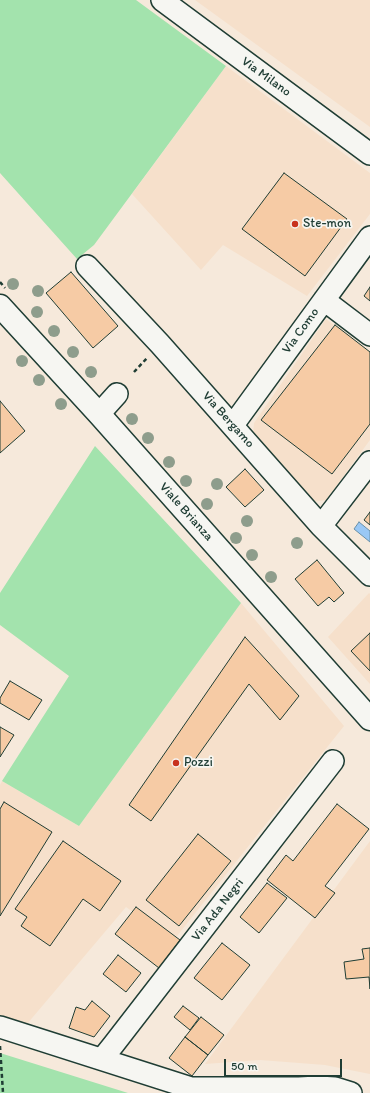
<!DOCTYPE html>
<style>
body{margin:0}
#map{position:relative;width:370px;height:1093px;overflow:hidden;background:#f6e9db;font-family:Itim,sans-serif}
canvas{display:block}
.scale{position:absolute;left:224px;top:1059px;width:118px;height:18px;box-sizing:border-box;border:2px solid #1f3d34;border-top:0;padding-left:5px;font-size:12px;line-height:14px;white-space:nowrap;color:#1f3d34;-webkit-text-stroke:3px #f6f6f2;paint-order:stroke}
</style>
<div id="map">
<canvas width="370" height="1093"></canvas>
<div class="scale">50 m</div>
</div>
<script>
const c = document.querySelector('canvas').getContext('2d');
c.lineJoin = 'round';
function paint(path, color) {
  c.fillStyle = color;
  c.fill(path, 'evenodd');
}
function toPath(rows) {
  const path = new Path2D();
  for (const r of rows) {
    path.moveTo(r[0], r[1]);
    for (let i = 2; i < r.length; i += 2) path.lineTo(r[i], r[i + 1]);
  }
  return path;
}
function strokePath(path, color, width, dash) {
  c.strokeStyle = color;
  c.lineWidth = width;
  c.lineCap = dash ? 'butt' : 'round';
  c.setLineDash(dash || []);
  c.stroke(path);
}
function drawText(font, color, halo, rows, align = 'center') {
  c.font = font + ' Itim,sans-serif';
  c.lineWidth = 3.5;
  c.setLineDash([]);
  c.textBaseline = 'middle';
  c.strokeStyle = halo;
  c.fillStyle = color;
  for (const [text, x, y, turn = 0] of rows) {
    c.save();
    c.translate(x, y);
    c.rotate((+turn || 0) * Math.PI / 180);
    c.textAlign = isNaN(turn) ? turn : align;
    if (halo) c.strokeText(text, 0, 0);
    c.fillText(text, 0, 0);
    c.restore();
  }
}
const built = toPath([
 [195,0,370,0,370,127],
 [226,66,370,173,370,214,307,296,223,245,201,270,132,194],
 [326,319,370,352,370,440,326,500,313,502,253,434,254,423],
 [369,593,370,594,370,684,328,637],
 [241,603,344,726,173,941,126,907,27,1024,0,1018,0,785,2,781,79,826],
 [370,841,370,1074,325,1065,260,1060,205,1064]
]);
const green = toPath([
 [0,0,136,0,226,66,94,245,77,259,0,173],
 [95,446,241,603,79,826,2,781,69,676,0,625,0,593],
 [0,1053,128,1093,0,1093]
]);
const water = toPath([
 [359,522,370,531,370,542,354,529,359,522]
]);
const building = toPath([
 [284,173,347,219,305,276,242,229,284,173],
 [71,272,118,326,93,348,46,293,71,272],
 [370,287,370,301,364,296,370,287],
 [335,325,370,352,370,424,332,474,261,420,335,325],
 [0,401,25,431,0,453,0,401],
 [245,469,264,490,245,507,226,487,245,469],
 [370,512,370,525,364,520,370,512],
 [317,560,344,593,334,602,329,597,318,606,295,579,317,560],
 [370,633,370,671,351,651,370,633],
 [245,637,299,696,280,720,249,684,151,821,129,805,245,637],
 [10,681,42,700,29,720,0,703,0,698,10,681],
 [0,727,14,735,0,757,0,727],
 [4,802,52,832,0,916,0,809,4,802],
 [337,804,369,829,325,886,335,893,315,918,267,880,286,855,293,861,337,804],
 [198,834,231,861,179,926,146,900,198,834],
 [63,841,121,881,100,911,83,899,50,946,21,926,27,917,15,909,63,841],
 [267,883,287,898,259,933,240,917,267,883],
 [136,907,180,940,159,968,115,934,136,907],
 [222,943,250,965,222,1000,194,978,222,943],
 [370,948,370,989,369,977,346,979,344,962,364,959,362,949,370,948],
 [118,955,141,973,126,992,103,974,118,955],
 [92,1001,110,1016,94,1037,69,1028,76,1007,85,1010,92,1001],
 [183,1006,199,1018,190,1030,174,1017,183,1006],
 [201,1017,224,1035,208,1055,185,1037,201,1017],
 [185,1037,208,1055,192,1076,169,1058,185,1037]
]);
const path = toPath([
 [0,282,5,288],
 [134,372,148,357],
 [0,1046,3,1093]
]);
const minor = toPath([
 [162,0,370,154],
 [87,266,160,344,321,526,370,575],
 [324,300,370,335],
 [99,414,117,394],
 [233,425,370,237],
 [321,526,370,462],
 [0,1027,191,1088,299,1088,318,1087,335,1088,351,1093],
 [102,1059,114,1044,333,761]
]);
const major = toPath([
 [0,306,99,414,370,719]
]);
const trees = [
 [13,284],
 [38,291],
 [37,312],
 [54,331],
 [73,352],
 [22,361],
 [91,372],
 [39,380],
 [61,404],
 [132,419],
 [148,438],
 [169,462],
 [186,481],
 [217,484],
 [207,504],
 [247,521],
 [236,538],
 [297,543],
 [252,555],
 [271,577]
];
const markers = [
 [295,224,4,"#c8321e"],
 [176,763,4,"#c8321e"]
];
const streetNames = [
 ["Via Milano",266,77,36],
 ["Via Como",301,331,-54],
 ["Via Bergamo",228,420,48],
 ["Viale Brianza",186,512,48],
 ["Via Ada Negri",218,910,-52]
];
const poiNames = [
 ["Ste-mon",303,224],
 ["Pozzi",184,763]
];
paint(built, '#f6e0cb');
paint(green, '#a3e3ad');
paint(water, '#9ac8f5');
strokePath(water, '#6990a8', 1);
paint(building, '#f6cba5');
strokePath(building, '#1f3d34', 1);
strokePath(minor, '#1f3d34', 24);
strokePath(major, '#1f3d34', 25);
strokePath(path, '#1f3d34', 2.5, [4, 3]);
strokePath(minor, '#f6f6f2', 21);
strokePath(major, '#f6f6f2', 22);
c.fillStyle = '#8e9d8c';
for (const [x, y] of trees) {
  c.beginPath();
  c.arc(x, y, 6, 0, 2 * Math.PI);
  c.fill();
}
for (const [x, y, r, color] of markers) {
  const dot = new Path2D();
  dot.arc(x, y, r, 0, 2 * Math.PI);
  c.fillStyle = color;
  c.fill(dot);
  strokePath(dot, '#f6f6f2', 1.5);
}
drawText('13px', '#1f3d34', '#f6f6f2', streetNames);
drawText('13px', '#1f3d34', '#f6f6f2', poiNames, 'left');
</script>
